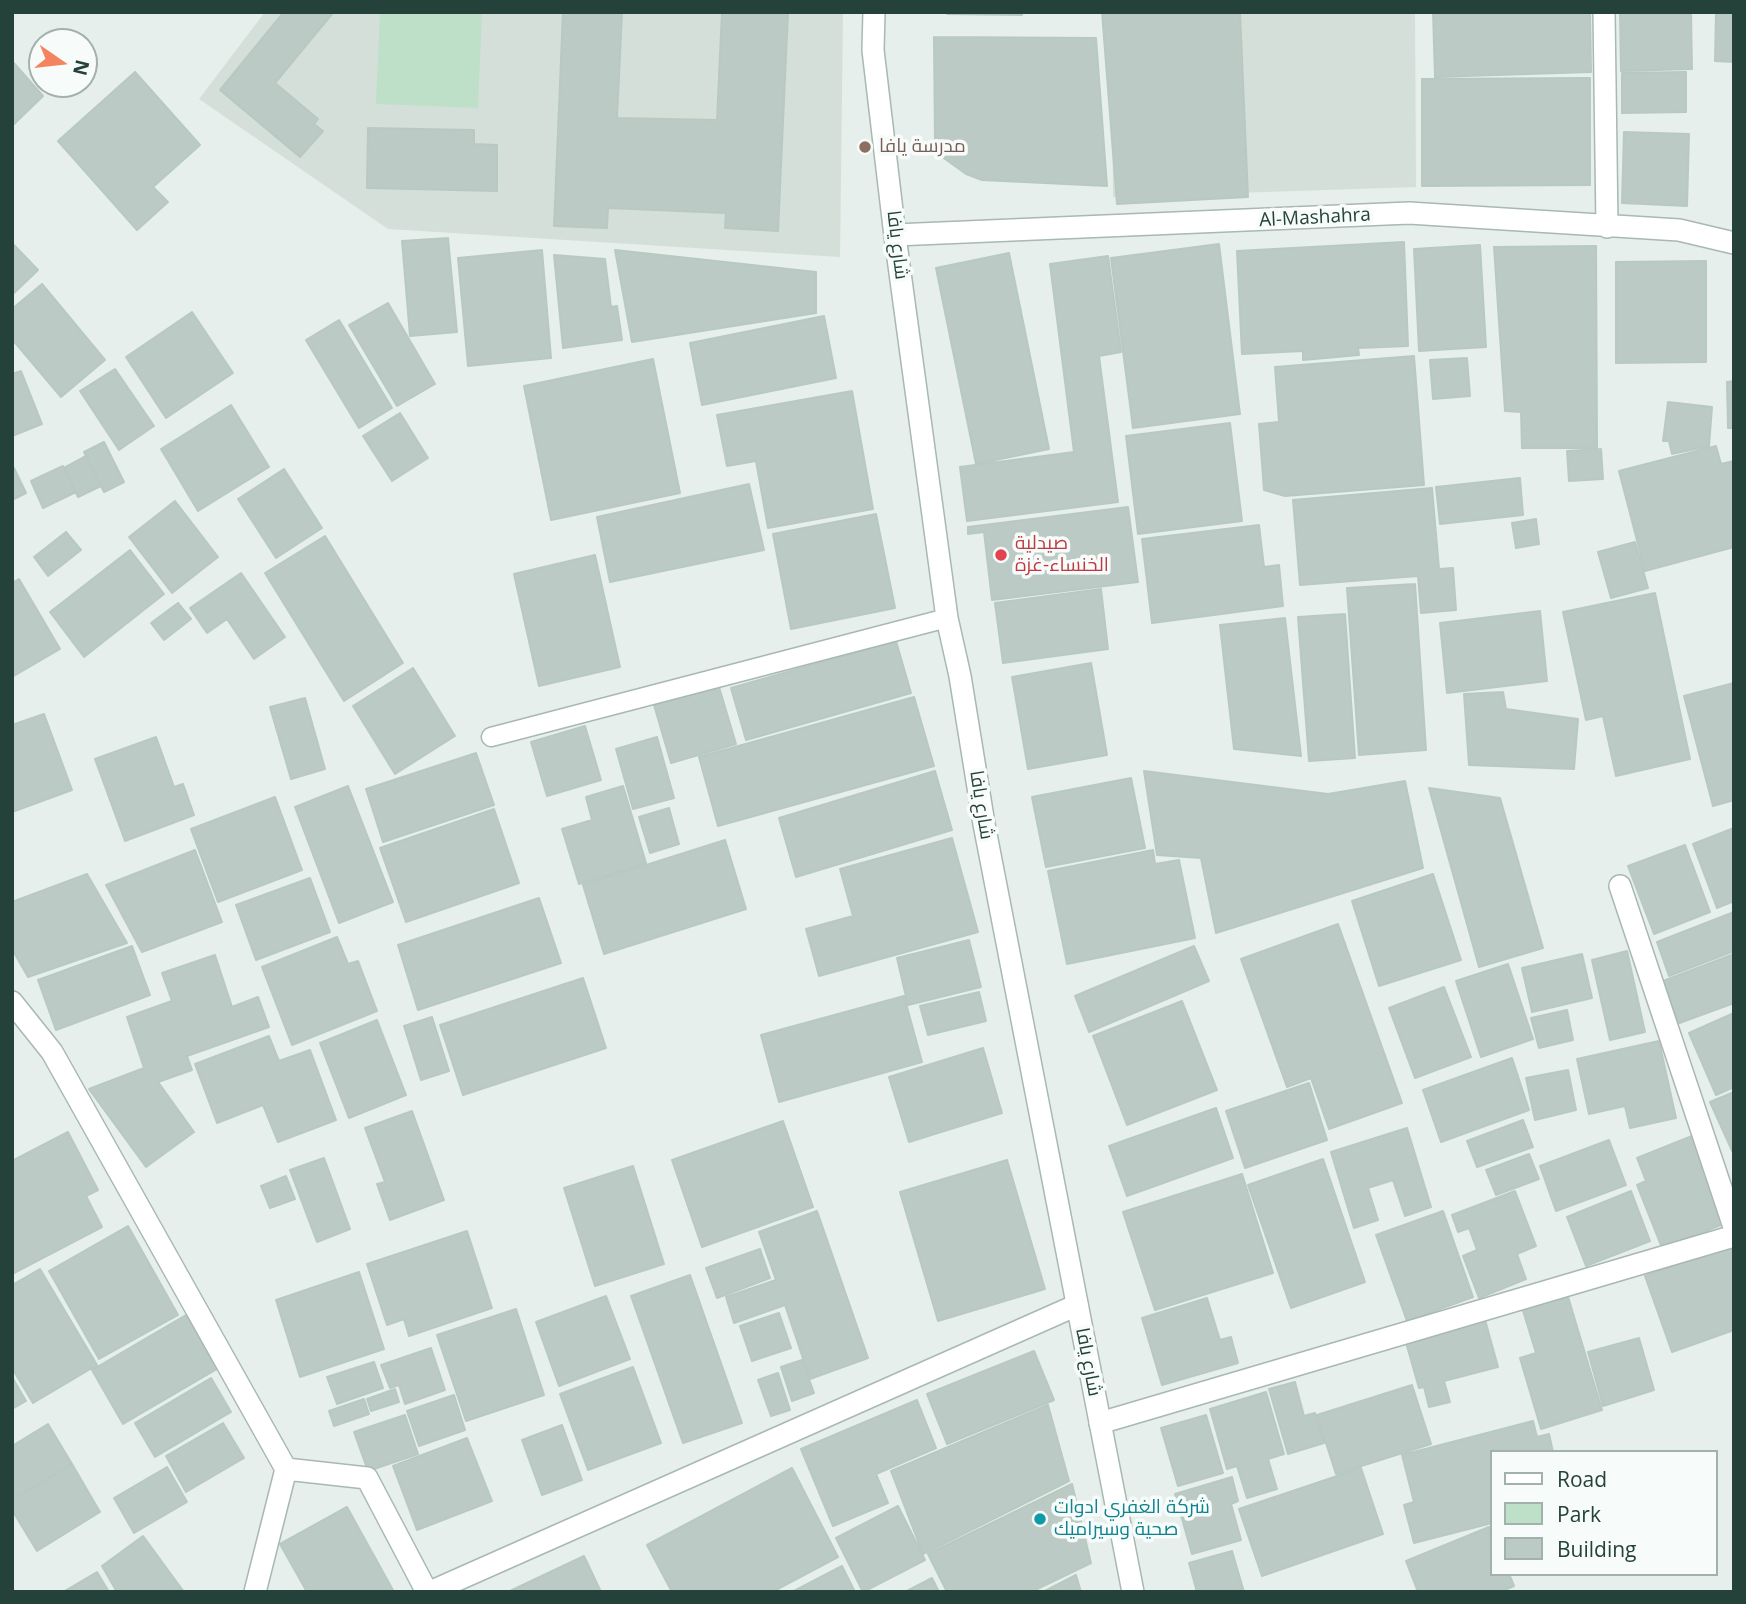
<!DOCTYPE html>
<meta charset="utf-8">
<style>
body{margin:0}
#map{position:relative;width:1746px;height:1604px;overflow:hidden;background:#e6efeb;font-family:"Open Sans",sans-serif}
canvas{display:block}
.frame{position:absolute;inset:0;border:14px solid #24423a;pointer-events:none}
.legend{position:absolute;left:1490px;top:1450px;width:228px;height:126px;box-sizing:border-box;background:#f7fbf9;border:2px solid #a3b1ad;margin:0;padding:9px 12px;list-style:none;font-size:21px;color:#24423a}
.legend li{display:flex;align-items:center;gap:14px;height:35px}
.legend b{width:35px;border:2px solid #a3b1ad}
.north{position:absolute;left:28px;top:28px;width:70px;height:70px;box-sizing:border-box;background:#f7fbf9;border:2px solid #a3b1ad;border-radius:50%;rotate:104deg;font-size:19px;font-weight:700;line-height:28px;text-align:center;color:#24423a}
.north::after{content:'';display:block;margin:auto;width:24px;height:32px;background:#f4845f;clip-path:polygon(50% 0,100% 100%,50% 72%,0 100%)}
</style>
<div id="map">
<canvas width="1746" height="1604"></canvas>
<div class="frame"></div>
<ul class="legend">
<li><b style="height:9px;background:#fff"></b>Road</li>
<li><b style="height:19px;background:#bfe0c8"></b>Park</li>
<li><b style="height:19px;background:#bbcac4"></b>Building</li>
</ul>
<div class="north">N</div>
</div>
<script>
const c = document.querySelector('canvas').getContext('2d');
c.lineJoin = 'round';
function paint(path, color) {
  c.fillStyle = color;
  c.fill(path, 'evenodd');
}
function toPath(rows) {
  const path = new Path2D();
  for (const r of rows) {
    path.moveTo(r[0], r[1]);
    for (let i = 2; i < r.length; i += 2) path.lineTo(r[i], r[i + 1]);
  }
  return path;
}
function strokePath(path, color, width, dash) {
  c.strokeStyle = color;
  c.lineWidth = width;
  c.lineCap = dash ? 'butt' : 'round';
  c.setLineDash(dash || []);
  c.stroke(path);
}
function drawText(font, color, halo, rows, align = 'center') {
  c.font = font + ' "Open Sans",Cairo,sans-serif';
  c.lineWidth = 7;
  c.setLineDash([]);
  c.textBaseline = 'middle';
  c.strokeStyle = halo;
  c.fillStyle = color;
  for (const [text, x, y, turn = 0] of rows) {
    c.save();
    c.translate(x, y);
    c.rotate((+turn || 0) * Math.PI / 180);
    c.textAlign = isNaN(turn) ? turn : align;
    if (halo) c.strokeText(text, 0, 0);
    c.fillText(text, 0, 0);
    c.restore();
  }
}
const built = toPath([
 [265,12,843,12,840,257,388,229,199,99],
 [1111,12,1415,12,1416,187,1113,197]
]);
const green = toPath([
 [380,12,482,12,478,108,376,104]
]);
const building = toPath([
 [284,12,332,14,275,83,318,119,314,124,323,131,300,157,220,90,284,12],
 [563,12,622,12,617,118,717,120,722,12,788,12,778,231,725,228,726,213,608,208,607,228,554,226,563,12],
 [947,12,1022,12,1022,15,947,14,947,12],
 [1102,12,1240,12,1248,197,1117,204,1102,12],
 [1433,12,1590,12,1591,72,1435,77,1433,12],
 [1620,12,1691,12,1692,69,1621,71,1620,12],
 [1716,12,1734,12,1734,62,1715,61,1716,12],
 [934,37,1096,38,1107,186,982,180,966,174,941,156,935,143,934,37],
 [12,61,43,96,12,126,12,61],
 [135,72,200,145,153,187,168,202,137,230,58,141,135,72],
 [1686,72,1686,112,1622,113,1622,73,1686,72],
 [1590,78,1590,185,1422,186,1422,79,1590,78],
 [368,128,474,130,474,144,497,145,497,191,367,188,368,128],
 [1624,132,1689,134,1687,206,1622,203,1624,132],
 [448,238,457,332,410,336,402,241,448,238],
 [1404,242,1408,346,1358,348,1359,355,1303,360,1303,351,1242,354,1237,251,1404,242],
 [12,243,38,270,12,295,12,243],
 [1219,244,1240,414,1133,428,1111,258,1219,244],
 [1480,245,1486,347,1419,351,1414,249,1480,245],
 [1596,246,1597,448,1522,448,1521,412,1505,411,1494,247,1596,246],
 [542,250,551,358,468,366,458,258,542,250],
 [615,250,816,272,816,313,632,342,615,250],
 [1009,253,1049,449,976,464,936,268,1009,253],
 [554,255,605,259,611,307,617,306,622,340,563,348,554,255],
 [1108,256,1121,352,1099,356,1118,502,967,521,960,467,1074,452,1050,264,1108,256],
 [1706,261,1706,362,1616,363,1616,262,1706,261],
 [42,284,105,360,61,397,12,339,12,309,42,284],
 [388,303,435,384,397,406,349,325,388,303],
 [192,312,233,373,166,418,126,357,192,312],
 [824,316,836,378,702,405,690,343,824,316],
 [339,320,392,408,359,428,306,340,339,320],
 [1414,356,1424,485,1285,496,1264,490,1259,424,1279,422,1275,367,1414,356],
 [1467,358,1470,396,1433,399,1430,360,1467,358],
 [653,359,680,493,551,520,524,386,653,359],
 [115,369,154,426,119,450,80,391,115,369],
 [21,371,42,424,12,436,12,374,21,371],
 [1734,381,1734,428,1728,428,1727,382,1734,381],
 [852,391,873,509,768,528,756,461,727,466,717,415,852,391],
 [1668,402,1712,407,1709,446,1672,454,1669,441,1663,441,1668,402],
 [231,405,269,467,198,511,161,449,231,405],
 [400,413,428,458,392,481,363,436,400,413],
 [1230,423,1242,521,1138,534,1126,436,1230,423],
 [104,442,124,482,104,492,84,452,104,442],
 [1716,446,1721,464,1734,461,1734,547,1645,571,1619,471,1716,446],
 [1601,449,1603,479,1569,481,1567,451,1601,449],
 [86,456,101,486,78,497,64,468,86,456],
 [63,466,76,492,43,508,31,481,63,466],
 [14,468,26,493,12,500,12,469,14,468],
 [284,469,322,528,276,558,238,499,284,469],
 [1520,478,1523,515,1440,524,1436,487,1520,478],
 [749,484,764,550,610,582,597,517,749,484],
 [1432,488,1439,569,1453,568,1456,610,1421,613,1418,576,1300,585,1293,500,1432,488],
 [175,501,218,557,172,593,129,537,175,501],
 [1128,507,1138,582,992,600,984,532,968,534,968,527,1128,507],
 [876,514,895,608,791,629,773,534,876,514],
 [1536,519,1539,544,1516,548,1512,523,1536,519],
 [1259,525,1264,567,1279,565,1283,606,1152,623,1142,539,1259,525],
 [66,532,81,550,48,576,34,557,66,532],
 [325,536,403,663,344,701,265,573,325,536],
 [1635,542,1648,588,1611,598,1598,552,1635,542],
 [130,550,164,594,84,657,50,612,130,550],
 [595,555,620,667,539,686,514,574,595,555],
 [241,573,285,637,254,659,227,619,207,633,190,608,241,573],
 [19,579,60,649,12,677,12,583,19,579],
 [1415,584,1426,750,1359,755,1347,588,1415,584],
 [1101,589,1108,649,1003,663,995,603,1101,589],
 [1655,593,1690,759,1616,776,1603,716,1586,720,1563,612,1655,593],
 [178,603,191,619,164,640,151,623,178,603],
 [1540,611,1547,681,1447,693,1440,623,1540,611],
 [1345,614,1355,758,1309,761,1298,617,1345,614],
 [1285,618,1301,756,1234,749,1220,625,1285,618],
 [896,641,911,693,746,740,731,688,896,641],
 [1091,663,1107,755,1028,769,1012,677,1091,663],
 [413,668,455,736,395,774,353,706,413,668],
 [1734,683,1734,800,1713,806,1684,696,1734,683],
 [719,687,736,744,671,763,654,705,719,687],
 [1503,692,1506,709,1578,719,1574,769,1469,765,1464,694,1503,692],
 [914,697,934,766,718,826,699,757,914,697],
 [305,698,325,769,291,779,270,707,305,698],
 [44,714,72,790,12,812,12,725,44,714],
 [585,726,601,780,547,796,531,742,585,726],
 [156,737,174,787,183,784,194,815,125,841,95,759,156,737],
 [657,737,674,798,633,809,616,749,657,737],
 [476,753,494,805,383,842,366,789,476,753],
 [935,771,952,830,796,877,779,818,935,771],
 [1144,771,1328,794,1405,781,1423,868,1216,933,1201,858,1157,855,1144,771],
 [1131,778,1145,848,1046,867,1032,797,1131,778],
 [348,786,393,902,339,923,295,807,348,786],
 [623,786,646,863,579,884,562,829,592,820,586,797,623,786],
 [1429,788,1500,798,1543,948,1479,967,1429,788],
 [275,797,302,870,218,902,191,829,275,797],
 [669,808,679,844,650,853,639,817,669,808],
 [494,809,519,883,406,922,380,848,494,809],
 [1734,828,1734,901,1717,908,1693,844,1734,828],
 [952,838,978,932,819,976,806,929,853,916,840,869,952,838],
 [725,840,746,909,604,954,583,885,725,840],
 [1685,845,1710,912,1654,934,1628,866,1685,845],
 [195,850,222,922,142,952,106,885,195,850],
 [1153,850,1155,864,1179,860,1195,938,1067,964,1048,871,1153,850],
 [87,874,127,943,28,977,12,949,12,902,87,874],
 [1433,874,1461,960,1379,986,1352,901,1433,874],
 [310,878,330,932,256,960,236,905,310,878],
 [539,898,561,963,418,1010,398,945,539,898],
 [1734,912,1734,951,1669,976,1657,942,1734,912],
 [1338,924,1402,1103,1329,1129,1311,1078,1287,1087,1241,959,1338,924],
 [337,937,348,964,358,961,377,1011,292,1045,262,967,337,937],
 [969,940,981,987,908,1005,897,958,969,940],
 [132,946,150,995,56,1030,38,980,132,946],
 [1194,946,1209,981,1089,1032,1075,996,1194,946],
 [1627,951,1645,1032,1610,1040,1592,960,1627,951],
 [1582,954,1592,998,1532,1012,1522,968,1582,954],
 [1734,954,1734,1003,1674,1025,1658,983,1734,954],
 [215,955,232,1007,258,997,269,1027,187,1056,192,1070,158,1082,194,1132,146,1167,89,1089,144,1068,127,1017,172,1001,162,973,215,955],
 [1508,964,1533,1039,1481,1057,1456,981,1508,964],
 [583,978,606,1048,463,1095,440,1025,583,978],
 [1444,987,1471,1057,1415,1078,1389,1008,1444,987],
 [979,992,986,1021,928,1035,920,1006,979,992],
 [904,996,922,1062,779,1102,761,1035,904,996],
 [1182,1001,1217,1090,1127,1125,1093,1036,1182,1001],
 [1567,1010,1573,1040,1539,1048,1531,1018,1567,1010],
 [1734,1013,1734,1087,1716,1095,1689,1033,1734,1013],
 [432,1017,449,1071,421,1080,404,1026,432,1017],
 [377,1020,406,1095,349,1118,320,1043,377,1020],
 [269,1036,279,1061,310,1050,336,1120,278,1142,263,1105,217,1123,195,1064,269,1036],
 [1659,1041,1676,1118,1630,1128,1625,1106,1589,1114,1577,1059,1659,1041],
 [983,1048,1002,1113,909,1142,889,1077,983,1048],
 [1512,1058,1529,1110,1441,1142,1423,1090,1512,1058],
 [1568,1070,1576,1110,1535,1120,1526,1078,1568,1070],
 [1309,1083,1327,1140,1245,1168,1226,1111,1309,1083],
 [1734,1092,1734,1155,1710,1102,1734,1092],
 [1216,1108,1233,1158,1127,1196,1109,1146,1216,1108],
 [412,1111,444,1200,390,1220,377,1184,385,1182,365,1128,412,1111],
 [1523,1120,1533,1147,1477,1167,1467,1141,1523,1120],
 [783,1121,813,1207,702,1247,672,1160,783,1121],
 [1407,1128,1431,1207,1405,1216,1393,1180,1368,1188,1378,1220,1354,1228,1331,1152,1407,1128],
 [68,1132,98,1190,86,1196,102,1227,12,1274,12,1161,68,1132],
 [1692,1136,1726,1223,1662,1248,1637,1185,1646,1181,1637,1158,1692,1136],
 [1609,1140,1626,1185,1556,1211,1540,1166,1609,1140],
 [1529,1154,1539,1179,1496,1195,1486,1170,1529,1154],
 [324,1158,350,1229,317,1242,290,1170,324,1158],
 [1323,1159,1365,1282,1291,1308,1248,1185,1323,1159],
 [1007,1160,1045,1289,938,1321,900,1192,1007,1160],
 [633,1166,664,1264,595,1286,564,1188,633,1166],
 [1242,1174,1273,1273,1155,1310,1123,1212,1242,1174],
 [286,1176,295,1199,270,1208,261,1186,286,1176],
 [1515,1191,1536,1246,1517,1254,1526,1279,1479,1298,1463,1256,1477,1250,1469,1228,1458,1232,1452,1215,1515,1191],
 [1631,1191,1650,1241,1586,1266,1567,1217,1631,1191],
 [817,1211,868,1358,810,1379,785,1305,734,1323,726,1297,776,1280,759,1232,817,1211],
 [1443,1211,1473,1297,1407,1321,1376,1235,1443,1211],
 [128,1226,178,1315,99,1359,49,1271,128,1226],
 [467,1231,492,1308,409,1336,404,1319,387,1325,367,1264,467,1231],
 [1734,1244,1734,1330,1672,1352,1645,1276,1734,1244],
 [760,1249,770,1278,717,1298,706,1268,760,1249],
 [40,1269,97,1365,33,1403,12,1368,12,1285,40,1269],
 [359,1272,384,1349,300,1377,276,1300,359,1272],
 [690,1275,742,1423,683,1443,631,1296,690,1275],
 [1566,1290,1602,1410,1541,1429,1520,1358,1536,1353,1521,1304,1566,1290],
 [606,1296,630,1359,559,1386,536,1322,606,1296],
 [1207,1298,1220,1340,1231,1337,1238,1363,1162,1385,1142,1318,1207,1298],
 [516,1309,544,1395,466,1421,437,1335,516,1309],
 [779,1313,791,1348,752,1361,740,1326,779,1313],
 [186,1315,217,1369,123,1424,92,1370,186,1315],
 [1484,1316,1498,1367,1444,1381,1450,1402,1429,1407,1424,1387,1419,1388,1405,1339,1484,1316],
 [1639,1338,1654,1390,1603,1406,1588,1352,1639,1338],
 [431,1348,445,1390,405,1404,399,1385,390,1388,381,1365,431,1348],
 [1034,1351,1054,1400,947,1444,927,1394,1034,1351],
 [802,1360,814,1393,792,1401,781,1367,802,1360],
 [374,1362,383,1388,337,1404,327,1377,374,1362],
 [633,1367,661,1443,588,1470,560,1394,633,1367],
 [778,1373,790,1410,771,1416,758,1380,778,1373],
 [12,1377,26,1401,12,1409,12,1377],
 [211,1378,231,1412,155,1457,135,1423,211,1378],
 [1295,1382,1304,1416,1315,1413,1324,1443,1288,1454,1269,1389,1295,1382],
 [1412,1385,1431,1444,1336,1474,1317,1415,1412,1385],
 [395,1389,399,1402,371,1411,367,1399,395,1389],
 [1266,1392,1284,1454,1268,1459,1277,1489,1247,1498,1237,1466,1227,1469,1210,1409,1266,1392],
 [454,1395,465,1430,419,1446,407,1411,454,1395],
 [364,1399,369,1414,334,1426,329,1411,364,1399],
 [917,1400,936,1448,876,1474,888,1503,833,1526,801,1449,917,1400],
 [1048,1405,1069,1481,923,1554,891,1471,1048,1405],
 [405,1415,418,1454,368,1471,354,1432,405,1415],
 [1206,1415,1223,1473,1178,1486,1161,1428,1206,1415],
 [1533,1421,1537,1437,1549,1434,1553,1452,1492,1452,1492,1523,1414,1543,1404,1505,1414,1502,1402,1455,1533,1421],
 [223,1423,244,1458,186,1492,166,1456,223,1423],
 [48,1424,72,1464,12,1500,12,1446,48,1424],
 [562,1425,582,1480,542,1495,522,1440,562,1425],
 [467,1438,492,1501,417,1530,393,1466,467,1438],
 [72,1464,100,1512,37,1551,12,1510,12,1500,72,1464],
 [167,1467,187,1502,134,1533,114,1498,167,1467],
 [792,1468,838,1557,772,1592,672,1592,647,1545,792,1468],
 [1361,1468,1383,1534,1262,1576,1239,1509,1361,1468],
 [1232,1477,1238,1501,1231,1504,1241,1540,1192,1554,1175,1494,1232,1477],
 [1072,1484,1091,1563,1031,1592,947,1592,928,1554,1072,1484],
 [898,1506,925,1560,863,1592,836,1538,898,1506],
 [347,1507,394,1592,307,1592,280,1544,347,1507],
 [1489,1527,1492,1574,1509,1574,1514,1586,1500,1592,1418,1592,1406,1561,1489,1527],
 [143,1536,184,1592,117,1592,102,1566,143,1536],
 [1232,1551,1244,1592,1197,1592,1189,1563,1232,1551],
 [584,1556,601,1592,511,1592,510,1591,584,1556],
 [842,1566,855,1592,792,1592,842,1566],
 [97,1572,109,1592,63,1592,97,1572],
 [1076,1575,1081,1592,1043,1592,1076,1575],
 [932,1578,939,1592,905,1592,932,1578]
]);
const service = toPath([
 [491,737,947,618]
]);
const minor = toPath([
 [1604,12,1607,227],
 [895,235,1409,213,1679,230,1734,243],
 [1620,886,1734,1227],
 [12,1002,52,1052,286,1469,255,1592],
 [1100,1423,1734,1236],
 [286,1469,367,1478,427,1592],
 [430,1592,1077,1305]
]);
const tertiary = toPath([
 [874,12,873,50,895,236,947,618,960,676,984,824,1133,1592]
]);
const markers = [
 [865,147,7,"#8d6e63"],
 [1001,555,7,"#e0444e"],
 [1040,1519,7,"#0f9aa8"]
];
const educationNames = [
 ["مدرسة يافا",879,147]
];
const streetNames = [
 ["Al-Mashahra",1315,218,-3],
 ["شارع يافا",897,245,83],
 ["شارع يافا",981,805,81],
 ["شارع يافا",1088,1362,79]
];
const healthNames = [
 ["صيدلية",1015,544],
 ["الخنساء-غزة",1015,566]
];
const cultureNames = [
 ["شركة الغفري ادوات",1054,1508],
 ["صحية وسيراميك",1054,1530]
];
paint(built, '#d4dfda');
paint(green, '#bfe0c8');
paint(building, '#bbcac4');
strokePath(building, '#b8c9c2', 2);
strokePath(service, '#a8b8b2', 21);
strokePath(minor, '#a8b8b2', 24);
strokePath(tertiary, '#a8b8b2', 24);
strokePath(service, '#fff', 18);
strokePath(minor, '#fff', 21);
strokePath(tertiary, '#fff', 21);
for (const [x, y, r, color] of markers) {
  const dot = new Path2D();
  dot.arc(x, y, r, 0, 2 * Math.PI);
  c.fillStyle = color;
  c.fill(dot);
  strokePath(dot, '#f7fbf9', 2.5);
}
drawText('19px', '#785e54', '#f7fbf9', educationNames, 'left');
drawText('19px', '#24423a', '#f7fbf9', streetNames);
drawText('19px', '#be3a42', '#f7fbf9', healthNames, 'left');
drawText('19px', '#0d838f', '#f7fbf9', cultureNames, 'left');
</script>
